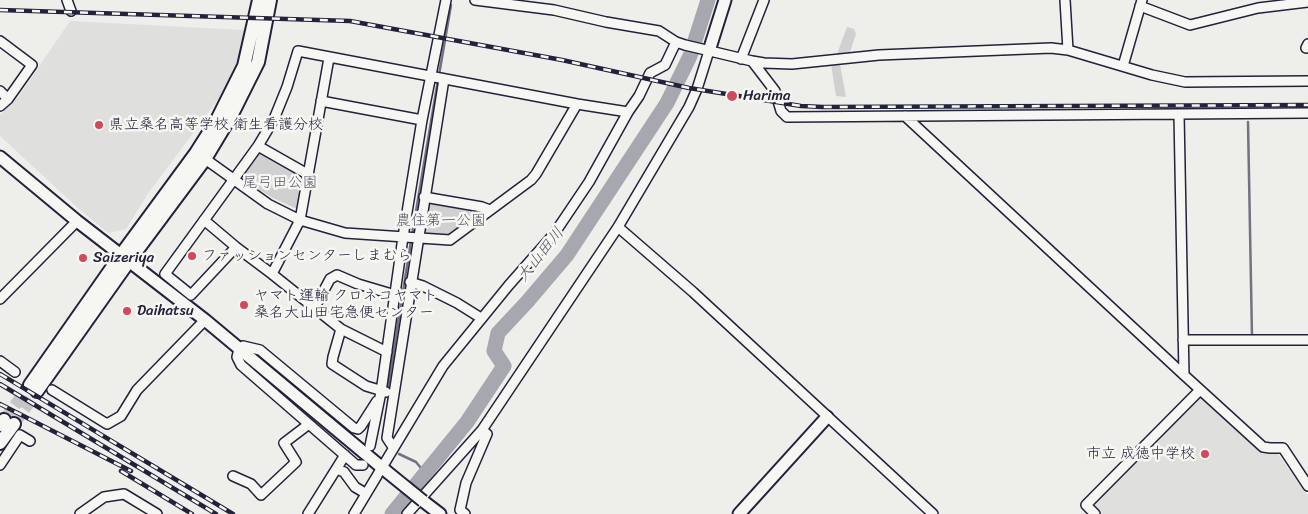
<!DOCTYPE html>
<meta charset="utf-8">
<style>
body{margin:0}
canvas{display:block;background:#eeeeeb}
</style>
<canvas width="1308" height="514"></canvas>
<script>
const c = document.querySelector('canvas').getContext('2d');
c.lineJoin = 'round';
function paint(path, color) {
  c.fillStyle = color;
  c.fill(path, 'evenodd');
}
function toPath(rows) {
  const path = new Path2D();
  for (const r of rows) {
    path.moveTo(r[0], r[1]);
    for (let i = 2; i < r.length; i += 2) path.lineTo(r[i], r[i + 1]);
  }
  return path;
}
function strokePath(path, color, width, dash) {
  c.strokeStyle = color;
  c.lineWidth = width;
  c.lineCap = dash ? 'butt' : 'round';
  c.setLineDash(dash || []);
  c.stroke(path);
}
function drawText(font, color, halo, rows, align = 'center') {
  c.font = font + ' Sriracha,"Klee One",sans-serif';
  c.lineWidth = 5;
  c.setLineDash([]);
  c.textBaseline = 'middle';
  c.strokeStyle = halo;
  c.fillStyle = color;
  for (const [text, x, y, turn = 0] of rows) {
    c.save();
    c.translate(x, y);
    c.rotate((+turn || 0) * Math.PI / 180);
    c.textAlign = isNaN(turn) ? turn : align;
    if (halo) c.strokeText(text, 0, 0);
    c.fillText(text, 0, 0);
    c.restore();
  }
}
const built = toPath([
 [70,21,244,30,235,68,217,101,149,192,126,229,108,233,79,209,0,136,0,115,19,96],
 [1199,395,1263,454,1278,454,1308,496,1308,514,1099,514,1093,508,1092,503]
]);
const green = toPath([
 [847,27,854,29,856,34,850,52,837,54],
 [831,64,840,64,846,97,836,96],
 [261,152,304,178,299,210,271,197,242,179,240,174,257,153],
 [429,203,478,210,478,214,450,237,424,236,424,206]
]);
const stream = toPath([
 [439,75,451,5],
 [1248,122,1252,337],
 [412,235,438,80],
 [388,387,411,241],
 [399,454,416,462,425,473]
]);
const river = toPath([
 [392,514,467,422,504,366,494,351,498,333,527,302,567,255,667,103,690,56,708,0]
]);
const secondaryTunnel = toPath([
 [4,420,30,385],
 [14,424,37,391]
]);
const minor = toPath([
 [67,0,71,11],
 [475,0,554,10,606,22,659,31,676,42,685,45,752,61,764,63,792,64,879,55,1051,48,1068,50,1152,75,1185,82,1308,81],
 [1065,0,1068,50],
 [1140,6,1190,25,1258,8,1308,2],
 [0,41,32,65,8,99,0,106],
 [1306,48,1308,44],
 [741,59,764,0],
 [752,61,775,91,781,111,787,117,1308,113],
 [1123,66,1142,0],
 [0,91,8,99],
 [321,101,422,120],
 [1179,114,1184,375,1263,447,1270,448,1283,448,1308,486],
 [905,116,1184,375],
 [258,146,309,175],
 [201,156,268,204,300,220,345,233,450,240,531,180,536,174,577,104],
 [424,197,482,207,490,210],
 [204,220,236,247,272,274,341,329,387,352],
 [618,227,693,292,933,514],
 [236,247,191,295,165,274,258,146,274,119,287,87,298,51,577,104,628,112],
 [272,274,300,220,329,58],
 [410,282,423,286,457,303,481,318],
 [0,299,77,221],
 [314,309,330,279,337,275,358,284,395,295],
 [341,329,333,357,332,364,366,386,386,392],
 [1183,340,1308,340],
 [0,361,15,372],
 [52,390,107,424,121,416,137,390,205,320],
 [370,446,381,392,403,237,422,120,446,0],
 [393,447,387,438,444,79],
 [0,465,20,435,30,441],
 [363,465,356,465,241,365,237,357,239,349,243,346,260,350,354,428,358,429,361,426,377,401],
 [337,469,344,472,355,487,365,493],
 [233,476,251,484,261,495,296,462,284,443,309,424],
 [80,514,104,497,124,494,157,514],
 [308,514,345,455],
 [354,514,443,366,509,285,554,234,589,182,628,112,639,96,650,73,665,65,676,42],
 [407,514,482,430,618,227,689,107,697,89,709,51],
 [465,514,460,510,466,483,487,434,482,430],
 [1095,514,1086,505,1200,390]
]);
const tertiary = toPath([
 [709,51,725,0],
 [0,157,77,221,205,320,386,471],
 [423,501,440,514],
 [739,514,827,417]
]);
const secondary = toPath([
 [30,385,121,255,196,153,217,120,244,66,259,0],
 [37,391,129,261,205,159,232,114,258,62,270,0],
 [0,425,4,420],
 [0,443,14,424]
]);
const rail = toPath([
 [0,10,350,21,562,60,689,88,801,106,823,107,1308,105],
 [0,374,233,514],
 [0,384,216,514],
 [0,404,131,471],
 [121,471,192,514]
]);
const tertiaryBridge = toPath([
 [386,471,423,501]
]);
const markers = [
 [732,96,6,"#d1495b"],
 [99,125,5,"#d1495b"],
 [192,256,5,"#d1495b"],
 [83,258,5,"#d1495b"],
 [244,305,5,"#d1495b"],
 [127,311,5,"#d1495b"],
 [1205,454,5,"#d1495b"]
];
const poiNames = [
 ["Harima",743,96],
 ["県立桑名高等学校 衛生看護分校",109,125],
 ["ファッションセンターしまむら",202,256],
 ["Saizeriya",93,258],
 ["ヤマト運輸 クロネコヤマト",254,296],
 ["桑名大山田宅急便センター",254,313],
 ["Daihatsu",137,311],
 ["市立 成徳中学校",1195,454,"right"]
];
const parkNames = [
 ["尾弓田公園",280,183],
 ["農住第一公園",441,221]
];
const waterNames = [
 ["大山田川",541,255,-51]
];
paint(built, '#dfdfde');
paint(green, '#d0d0d1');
strokePath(stream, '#727281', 2.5);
strokePath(river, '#a7a7af', 15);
strokePath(secondaryTunnel, '#c5c5c8', 12, [12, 6]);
strokePath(minor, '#22223b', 12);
strokePath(tertiary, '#22223b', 15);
strokePath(secondary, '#22223b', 16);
strokePath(minor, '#f6f6f2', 9);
strokePath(tertiary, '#f6f6f2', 11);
strokePath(secondary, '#f6f6f2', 12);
strokePath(rail, '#22223b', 4.5);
strokePath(rail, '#f6f6f2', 2.5, [8]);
strokePath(tertiaryBridge, '#22223b', 15, []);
strokePath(tertiaryBridge, '#f6f6f2', 11);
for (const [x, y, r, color] of markers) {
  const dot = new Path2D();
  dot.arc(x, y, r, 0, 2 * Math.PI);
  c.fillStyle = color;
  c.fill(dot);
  strokePath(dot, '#f6f6f2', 2);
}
drawText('15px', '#22223b', '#f6f6f2', poiNames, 'left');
drawText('15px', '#565668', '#f6f6f2', parkNames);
drawText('italic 16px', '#575769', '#f6f6f2', waterNames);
</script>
